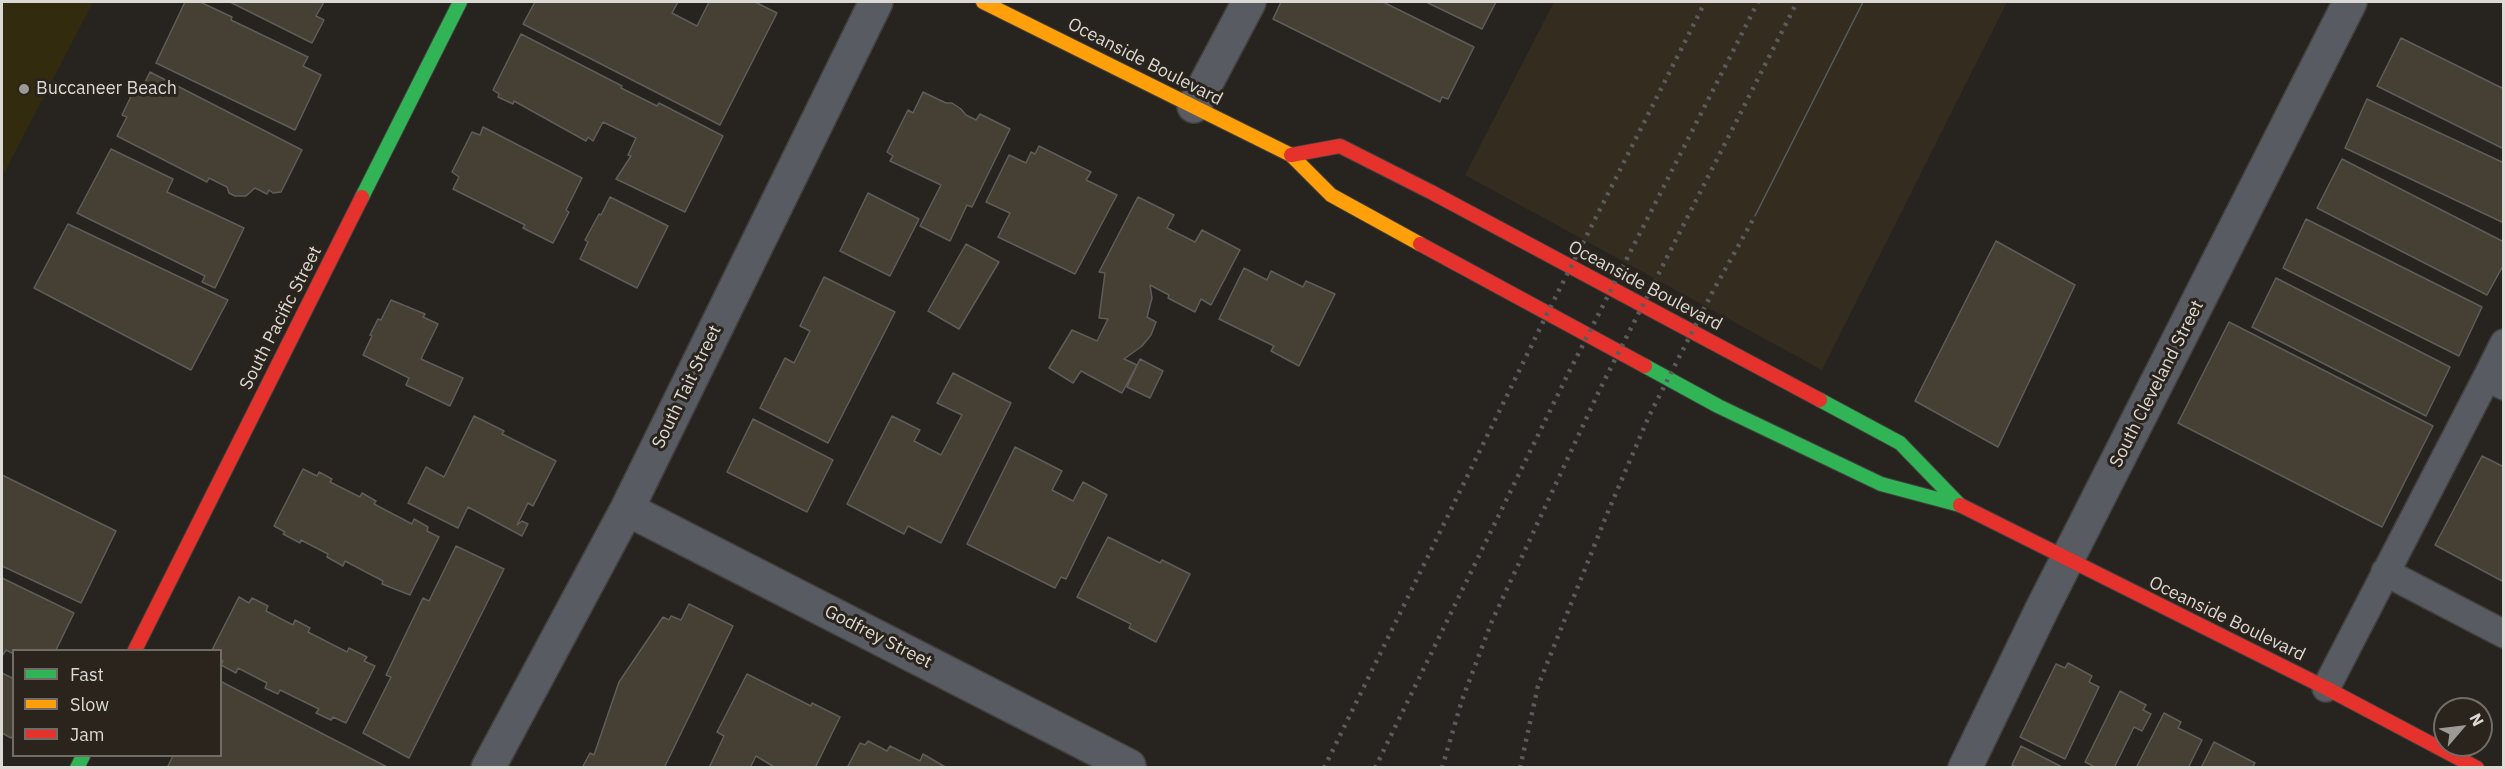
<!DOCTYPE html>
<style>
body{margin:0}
#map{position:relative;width:2505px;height:769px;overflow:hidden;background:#272420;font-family:"IBM Plex Sans",sans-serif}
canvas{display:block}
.frame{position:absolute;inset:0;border:3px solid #dcd9d4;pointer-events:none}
.legend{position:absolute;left:12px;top:649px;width:210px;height:108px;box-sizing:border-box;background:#2a241d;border:2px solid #716c66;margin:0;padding:8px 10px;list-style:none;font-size:18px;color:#dcd9d4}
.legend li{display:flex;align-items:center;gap:12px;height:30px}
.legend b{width:30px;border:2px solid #716c66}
.north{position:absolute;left:2433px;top:697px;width:60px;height:60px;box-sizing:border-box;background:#2a241d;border:2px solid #716c66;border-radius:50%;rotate:62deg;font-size:16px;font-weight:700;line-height:24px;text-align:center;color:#dcd9d4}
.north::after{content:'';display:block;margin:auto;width:21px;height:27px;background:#9d9a95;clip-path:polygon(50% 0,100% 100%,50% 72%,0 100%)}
</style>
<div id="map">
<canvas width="2505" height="769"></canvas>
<div class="frame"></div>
<ul class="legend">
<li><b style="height:8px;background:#30b455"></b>Fast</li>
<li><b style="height:8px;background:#ff9f0a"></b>Slow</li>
<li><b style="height:8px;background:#e5322d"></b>Jam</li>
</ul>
<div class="north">N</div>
</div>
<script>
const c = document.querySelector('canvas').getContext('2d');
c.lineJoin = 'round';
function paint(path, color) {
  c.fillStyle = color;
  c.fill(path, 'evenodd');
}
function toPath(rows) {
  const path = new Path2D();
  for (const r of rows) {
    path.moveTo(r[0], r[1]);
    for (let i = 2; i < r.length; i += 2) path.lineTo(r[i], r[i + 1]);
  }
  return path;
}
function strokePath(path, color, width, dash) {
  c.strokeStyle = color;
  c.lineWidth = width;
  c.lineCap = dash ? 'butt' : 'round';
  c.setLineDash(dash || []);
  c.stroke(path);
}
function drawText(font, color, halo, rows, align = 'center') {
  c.font = font + ' "IBM Plex Sans",sans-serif';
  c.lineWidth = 6;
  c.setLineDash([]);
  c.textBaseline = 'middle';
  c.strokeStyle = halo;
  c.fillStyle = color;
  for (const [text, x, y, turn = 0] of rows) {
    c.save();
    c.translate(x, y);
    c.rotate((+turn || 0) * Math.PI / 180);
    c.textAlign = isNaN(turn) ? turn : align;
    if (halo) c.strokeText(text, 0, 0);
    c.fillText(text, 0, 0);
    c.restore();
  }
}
const built = toPath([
 [1554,2,2007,2,1822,370,1465,175]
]);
const sand = toPath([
 [2,2,93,2,2,177]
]);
const building = toPath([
 [185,2,200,2,232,17,231,20,308,57,303,66,321,75,295,130,156,63,185,2],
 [230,2,324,2,316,16,324,20,312,43,230,2],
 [535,2,678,2,672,13,697,26,709,2,755,2,777,13,720,125,523,24,535,2],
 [1281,2,1383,2,1474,47,1448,99,1442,97,1440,102,1273,19,1281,2],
 [1426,2,1496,2,1482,29,1426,2],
 [521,34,622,86,621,88,657,106,659,103,723,136,685,212,616,179,631,156,628,155,636,138,603,122,593,141,588,137,586,141,514,101,513,104,498,97,499,94,493,90,521,34],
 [2401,38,2504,89,2504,149,2377,86,2401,38],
 [150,72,302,150,281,192,273,193,269,190,267,194,255,188,246,196,235,196,229,193,227,187,209,178,207,182,117,136,127,117,122,115,134,90,139,94,150,72],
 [923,92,946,103,952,103,961,109,966,115,976,120,980,114,1010,129,972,207,967,205,950,241,920,226,941,185,890,161,893,156,887,152,908,110,913,113,923,92],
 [2367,99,2504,163,2504,223,2345,148,2367,99],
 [483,127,582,178,566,210,569,212,553,243,523,228,525,225,453,189,459,177,452,172,472,132,480,135,483,127],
 [1039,146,1091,172,1086,180,1117,195,1075,274,998,237,1010,213,986,202,1009,155,1026,163,1031,152,1035,154,1039,146],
 [111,149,173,179,167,192,244,228,215,288,202,282,205,276,77,213,111,149],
 [2342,159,2504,242,2504,264,2487,295,2317,208,2342,159],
 [868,193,919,219,890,276,840,251,868,193],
 [610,197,668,226,637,288,580,259,588,242,585,240,599,214,601,215,610,197],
 [1138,197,1174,215,1167,228,1195,242,1202,230,1240,250,1211,305,1201,299,1195,312,1168,298,1169,295,1150,285,1152,298,1147,317,1156,322,1151,335,1142,346,1124,359,1137,365,1122,393,1081,371,1073,383,1049,368,1072,330,1097,341,1108,319,1099,318,1105,273,1099,272,1138,197],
 [2306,219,2482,307,2459,356,2283,268,2306,219],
 [68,224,228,300,191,370,34,288,68,224],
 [1996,241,2075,285,1998,447,1915,401,1996,241],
 [966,244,999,262,959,329,928,311,966,244],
 [1244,268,1267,280,1271,271,1303,287,1306,281,1335,294,1299,366,1271,351,1274,346,1219,319,1244,268],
 [824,277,895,312,828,443,760,408,785,358,794,363,810,331,800,326,824,277],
 [2276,278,2450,367,2426,416,2252,327,2276,278],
 [391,300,425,314,423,317,438,324,421,359,463,378,450,406,406,385,409,378,363,355,372,336,370,335,378,319,381,320,391,300],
 [2229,322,2433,426,2382,527,2178,423,2229,322],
 [1140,359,1163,371,1150,398,1127,387,1140,359],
 [953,373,1011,403,941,543,908,526,904,534,847,504,892,416,920,430,914,441,941,455,962,415,937,403,953,373],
 [474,416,504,431,502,434,556,461,533,506,528,503,517,525,522,521,528,524,522,536,468,507,458,528,408,503,426,467,444,477,474,416],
 [753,419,833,460,807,512,727,472,753,419],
 [1015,447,1062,471,1052,490,1073,501,1083,482,1107,495,1066,579,1061,577,1055,588,967,544,1015,447],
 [2482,456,2504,467,2504,582,2435,545,2482,456],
 [303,469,317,476,319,472,332,479,330,482,360,497,362,493,376,501,374,504,412,524,414,519,428,527,427,531,439,537,410,595,382,584,383,581,345,561,343,566,327,557,328,554,301,540,300,543,283,534,285,532,274,526,303,469],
 [2,475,116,531,81,603,2,566,2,475],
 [1108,537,1160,563,1162,560,1190,574,1156,642,1129,628,1131,624,1077,597,1108,537],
 [456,546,504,569,409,758,363,733,391,677,386,675,423,598,429,601,456,546],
 [2,578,74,613,56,650,14,650,14,654,6,650,2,656,2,578],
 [239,597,249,603,252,598,268,606,266,611,293,625,295,620,310,628,308,632,347,652,349,648,367,657,364,661,375,666,346,723,333,717,331,720,316,713,319,709,280,690,278,694,265,688,267,683,238,668,236,673,221,665,223,661,220,660,220,650,212,650,239,597],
 [689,604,733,626,664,768,582,768,590,753,594,755,619,682,663,617,669,620,671,616,681,620,689,604],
 [2068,663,2092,676,2089,682,2099,687,2065,759,2020,737,2056,664,2065,668,2068,663],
 [2,673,14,679,14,734,11,738,2,733,2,673],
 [747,674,811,706,812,703,840,717,815,768,776,768,756,756,750,768,709,768,724,736,717,732,747,674],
 [220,681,389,768,167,768,173,756,220,756,220,681],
 [2120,691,2146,705,2143,710,2151,714,2142,731,2134,727,2114,768,2097,768,2085,762,2120,691],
 [2164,713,2181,722,2178,728,2202,740,2188,768,2136,768,2164,713],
 [868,741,887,751,890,746,920,761,923,754,947,768,847,768,860,743,865,745,868,741],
 [2214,742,2255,763,2252,768,2201,768,2214,742],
 [2021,746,2064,768,2017,768,2012,765,2021,746]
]);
const lane = toPath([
 [2487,377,2504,343],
 [2385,572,2504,634],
 [2326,688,2487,377,2504,386]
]);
const street = toPath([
 [1194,106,1249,2],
 [627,509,1129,766],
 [488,768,627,509,876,2],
 [1965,768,2042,609,2350,2]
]);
const fast = toPath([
 [362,197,460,2],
 [1645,366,1718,406,1881,484,1960,505,1900,443,1820,400],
 [77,768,83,756]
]);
const slow = toPath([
 [983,2,1291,155,1331,195,1420,244]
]);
const jam = toPath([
 [1291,155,1340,146,1431,192,1820,400],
 [1420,244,1645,366],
 [1960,505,2326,688,2477,768],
 [135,650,362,197]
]);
const tram = toPath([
 [1755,216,1863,2]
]);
const rail = toPath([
 [1324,768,1547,314,1705,2],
 [1375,768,1569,372,1758,2],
 [1442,768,1462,700,1492,621,1600,389,1797,2],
 [1520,768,1538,686,1607,514,1649,416,1713,291,1755,216]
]);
const markers = [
 [24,89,6,"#9d9a95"]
];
const streetNames = [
 ["Oceanside Boulevard",1145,62,27],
 ["Oceanside Boulevard",1645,286,28],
 ["South Pacific Street",281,318,-63],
 ["South Cleveland Street",2157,384,-63],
 ["South Tait Street",687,387,-64],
 ["Oceanside Boulevard",2227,619,26],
 ["Godfrey Street",878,637,27]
];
const poiNames = [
 ["Buccaneer Beach",36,89]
];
paint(built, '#332c1f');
paint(sand, '#322b0e');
paint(building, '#453f34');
strokePath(building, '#5f5d59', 1.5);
strokePath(lane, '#43413e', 30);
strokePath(street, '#43413e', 36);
strokePath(fast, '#43413e', 16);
strokePath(slow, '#43413e', 16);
strokePath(jam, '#43413e', 16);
strokePath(lane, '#595b63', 27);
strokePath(street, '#595b63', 33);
strokePath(fast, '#30b455', 14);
strokePath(slow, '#ff9f0a', 14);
strokePath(jam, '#e5322d', 14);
strokePath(tram, '#5a5b5c', 1.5);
strokePath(rail, '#5a5b5c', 4.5, [3, 6]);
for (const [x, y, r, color] of markers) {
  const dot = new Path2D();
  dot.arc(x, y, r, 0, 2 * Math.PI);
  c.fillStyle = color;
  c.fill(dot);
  strokePath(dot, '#2a241d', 2);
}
drawText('18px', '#dcd9d4', '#2a241d', streetNames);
drawText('18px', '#dcd9d4', '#2a241d', poiNames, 'left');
</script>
